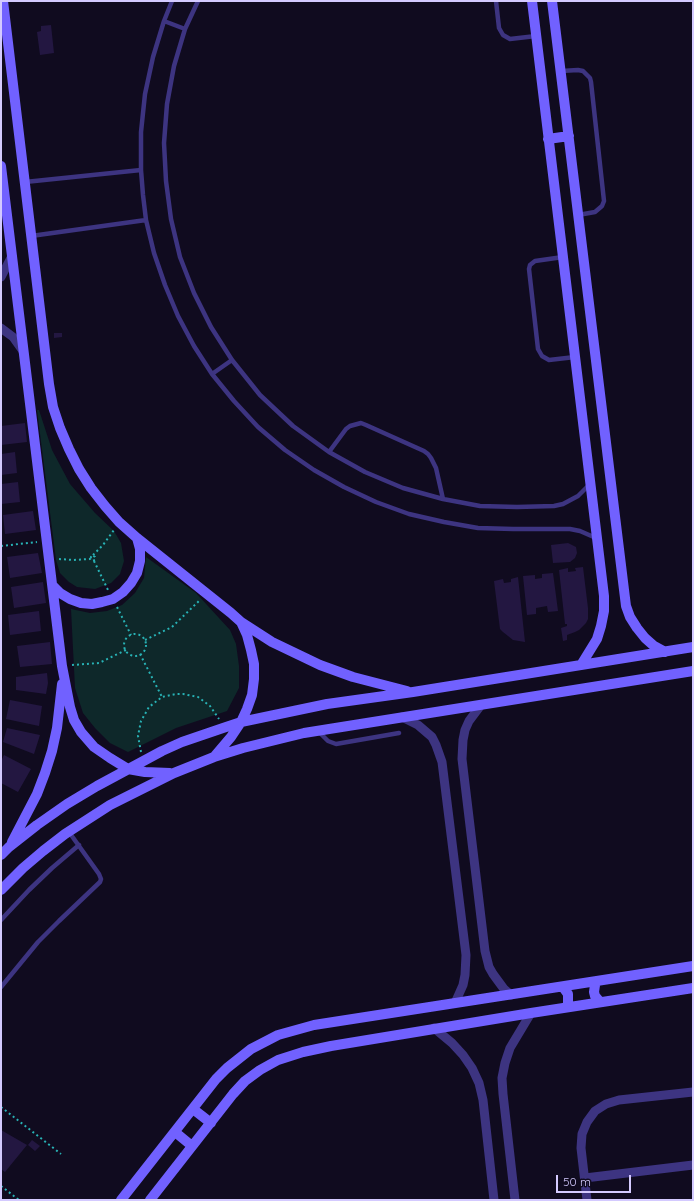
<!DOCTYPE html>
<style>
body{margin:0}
#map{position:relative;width:694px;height:1201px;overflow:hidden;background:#100b1f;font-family:Quicksand,sans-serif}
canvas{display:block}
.frame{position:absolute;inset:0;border:2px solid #d4caff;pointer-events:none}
.scale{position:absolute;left:556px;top:1175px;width:75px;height:18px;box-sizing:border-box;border:2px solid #d4caff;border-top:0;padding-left:5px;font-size:12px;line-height:14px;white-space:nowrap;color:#d4caff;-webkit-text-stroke:3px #100b1f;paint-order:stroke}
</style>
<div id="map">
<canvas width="694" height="1201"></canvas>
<div class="frame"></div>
<div class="scale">50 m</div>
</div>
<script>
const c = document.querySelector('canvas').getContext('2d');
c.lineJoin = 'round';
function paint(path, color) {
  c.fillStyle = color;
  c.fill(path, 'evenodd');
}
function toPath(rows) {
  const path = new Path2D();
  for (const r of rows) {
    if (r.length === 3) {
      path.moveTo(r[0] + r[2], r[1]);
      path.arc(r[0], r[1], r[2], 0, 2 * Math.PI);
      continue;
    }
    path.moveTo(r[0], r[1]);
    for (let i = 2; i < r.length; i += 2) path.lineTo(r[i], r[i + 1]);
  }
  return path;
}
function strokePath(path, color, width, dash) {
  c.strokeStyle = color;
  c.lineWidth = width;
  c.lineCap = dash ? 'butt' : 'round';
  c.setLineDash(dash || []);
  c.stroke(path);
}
const green = toPath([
 [37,410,39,410,52,450,70,484,95,513,114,531,121,543,124,561,120,574,111,583,95,589,77,587,69,582,60,573,56,560],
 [146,557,196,593,230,630,236,644,239,666,239,688,227,711,176,728,128,752,110,743,95,728,83,713,75,688,71,609,90,613,107,611,122,605,135,593,144,578]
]);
const building = toPath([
 [51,25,54,53,40,55,37,32,41,31,41,26],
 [54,333,62,333,62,337,54,338],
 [25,423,27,442,1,445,1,426],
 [15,452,17,473,1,475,1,454],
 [18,482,20,502,1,504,1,484],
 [33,511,36,530,5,534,3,515],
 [568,543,576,547,577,553,575,558,570,562,553,563,551,545],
 [38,553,42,573,10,578,7,557],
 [583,567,588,608,588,619,586,623,579,630,575,632,567,635,567,640,563,641,561,628,567,626,567,624,565,624,559,570,568,568,568,572,576,571,575,568],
 [553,573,558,611,548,612,547,606,536,608,536,614,527,615,523,576,535,575,535,579,542,578,542,574],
 [518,577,525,642,513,640,503,632,500,629,494,581,503,579,504,583,511,582,511,579],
 [43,582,46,603,14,608,11,587],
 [39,611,41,631,10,635,8,615],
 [50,642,52,664,20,667,17,646],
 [47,673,48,683,46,694,16,690,16,677],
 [10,700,42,706,39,726,6,719],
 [7,728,40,735,34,754,3,742],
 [4,755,31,769,18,792,1,783,1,761],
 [1,1130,27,1145,5,1172,1,1169],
 [32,1140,40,1146,35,1151,28,1145]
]);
const path = toPath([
 [1,546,37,542],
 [93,555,103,545,114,530],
 [59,559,73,560,90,559,92,561,95,560,95,557,92,555,90,559],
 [94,561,108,590],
 [117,607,131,635],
 [135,645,11],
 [145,640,172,627,200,600],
 [140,654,162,697],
 [72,665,99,663,126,650],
 [141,752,138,736,141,721,149,707,162,697,176,694,183,694,198,697,210,706,219,719],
 [1,1107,61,1154],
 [1,1186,19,1200]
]);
const lane = toPath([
 [172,1,164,21,153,57,145,94,141,132,141,170,143,195,146,220,154,253,165,285,178,316,194,346,212,374,234,401,258,427,285,450,314,470,344,487,376,502,409,514,444,522,478,528,513,529,570,529,580,531,596,538],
 [198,1,185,29,174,66,167,104,164,143,166,181,171,219,180,257,194,293,211,327,232,360,260,395,293,426,329,452,365,472,403,488,443,499,480,506,517,507,554,506,563,504,578,496,589,485],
 [496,1,499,28,503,35,510,39,536,36],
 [164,21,185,29],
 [561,71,578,70,583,71,590,78,591,82,604,201,602,206,595,212,578,215],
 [25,182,141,170],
 [31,236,146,220],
 [563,257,535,261,530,265,529,269,538,349,542,356,549,360,575,357],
 [212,374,232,360],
 [329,452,346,429,350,426,361,423,366,425,424,451,428,454,431,458,436,468,443,499],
 [319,732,328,741,336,744,399,733],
 [1,920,29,890,52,868,79,845],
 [1,987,38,942,59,921,100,882,101,879,99,874,69,832]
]);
const street = toPath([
 [1,277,12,256],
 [1,328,13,337,23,351],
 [481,705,469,721,465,730,463,740,462,759,485,951,489,967,493,974,504,989,511,995],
 [402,717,418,725,432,737,436,745,442,762,466,955,465,975,463,985,455,1003],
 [434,1028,452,1043,463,1055,472,1068,479,1083,483,1100,494,1200],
 [585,1178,693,1165],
 [515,1200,503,1094,502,1078,505,1063,510,1048,531,1013],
 [587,1200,581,1148,582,1134,587,1122,595,1111,606,1104,619,1100,693,1092]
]);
const secondary = toPath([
 [3,1,49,384,53,407,60,428,69,449,79,469,91,488,105,506,119,522,137,538,231,613,241,622,247,635,251,650,254,664,254,679,252,695,247,709,241,722,231,737,214,757],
 [532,1,604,596,604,611,601,626,597,639,581,665],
 [552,1,626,606,630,617,637,628,645,638,654,646,665,652],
 [548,139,569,136],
 [1,166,62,666,70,707,74,720,81,732,94,747,110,758,128,769,145,772,170,773],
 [53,586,60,593,70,599,81,603,92,604,102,602,113,599,123,592,131,583,137,573,140,561,140,549,137,538],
 [241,622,272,642,320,665,353,677,407,691],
 [12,842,37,794,45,773,52,751,57,728,62,684],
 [1,855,9,847,37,825,67,804,97,786,162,751,182,742,223,728,241,722,327,704,413,692,693,647],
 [1,890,23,868,43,851,65,834,110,805,174,773,214,757,243,748,304,733,693,671],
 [597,981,595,985,594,992,595,996,600,1002],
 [563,987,568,994,568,1003,567,1007],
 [193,1109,211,1123],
 [175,1132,192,1146],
 [121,1200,216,1079,227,1068,251,1049,278,1035,314,1025,693,966],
 [150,1200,233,1094,245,1081,260,1070,278,1060,303,1052,331,1046,531,1013,693,988]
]);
paint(green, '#0e282a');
paint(building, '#231741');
strokePath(path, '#28b2b5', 2, [2, 3]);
strokePath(lane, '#3d3481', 4.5);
strokePath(street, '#3d3481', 9);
strokePath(secondary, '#7161ff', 10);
</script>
